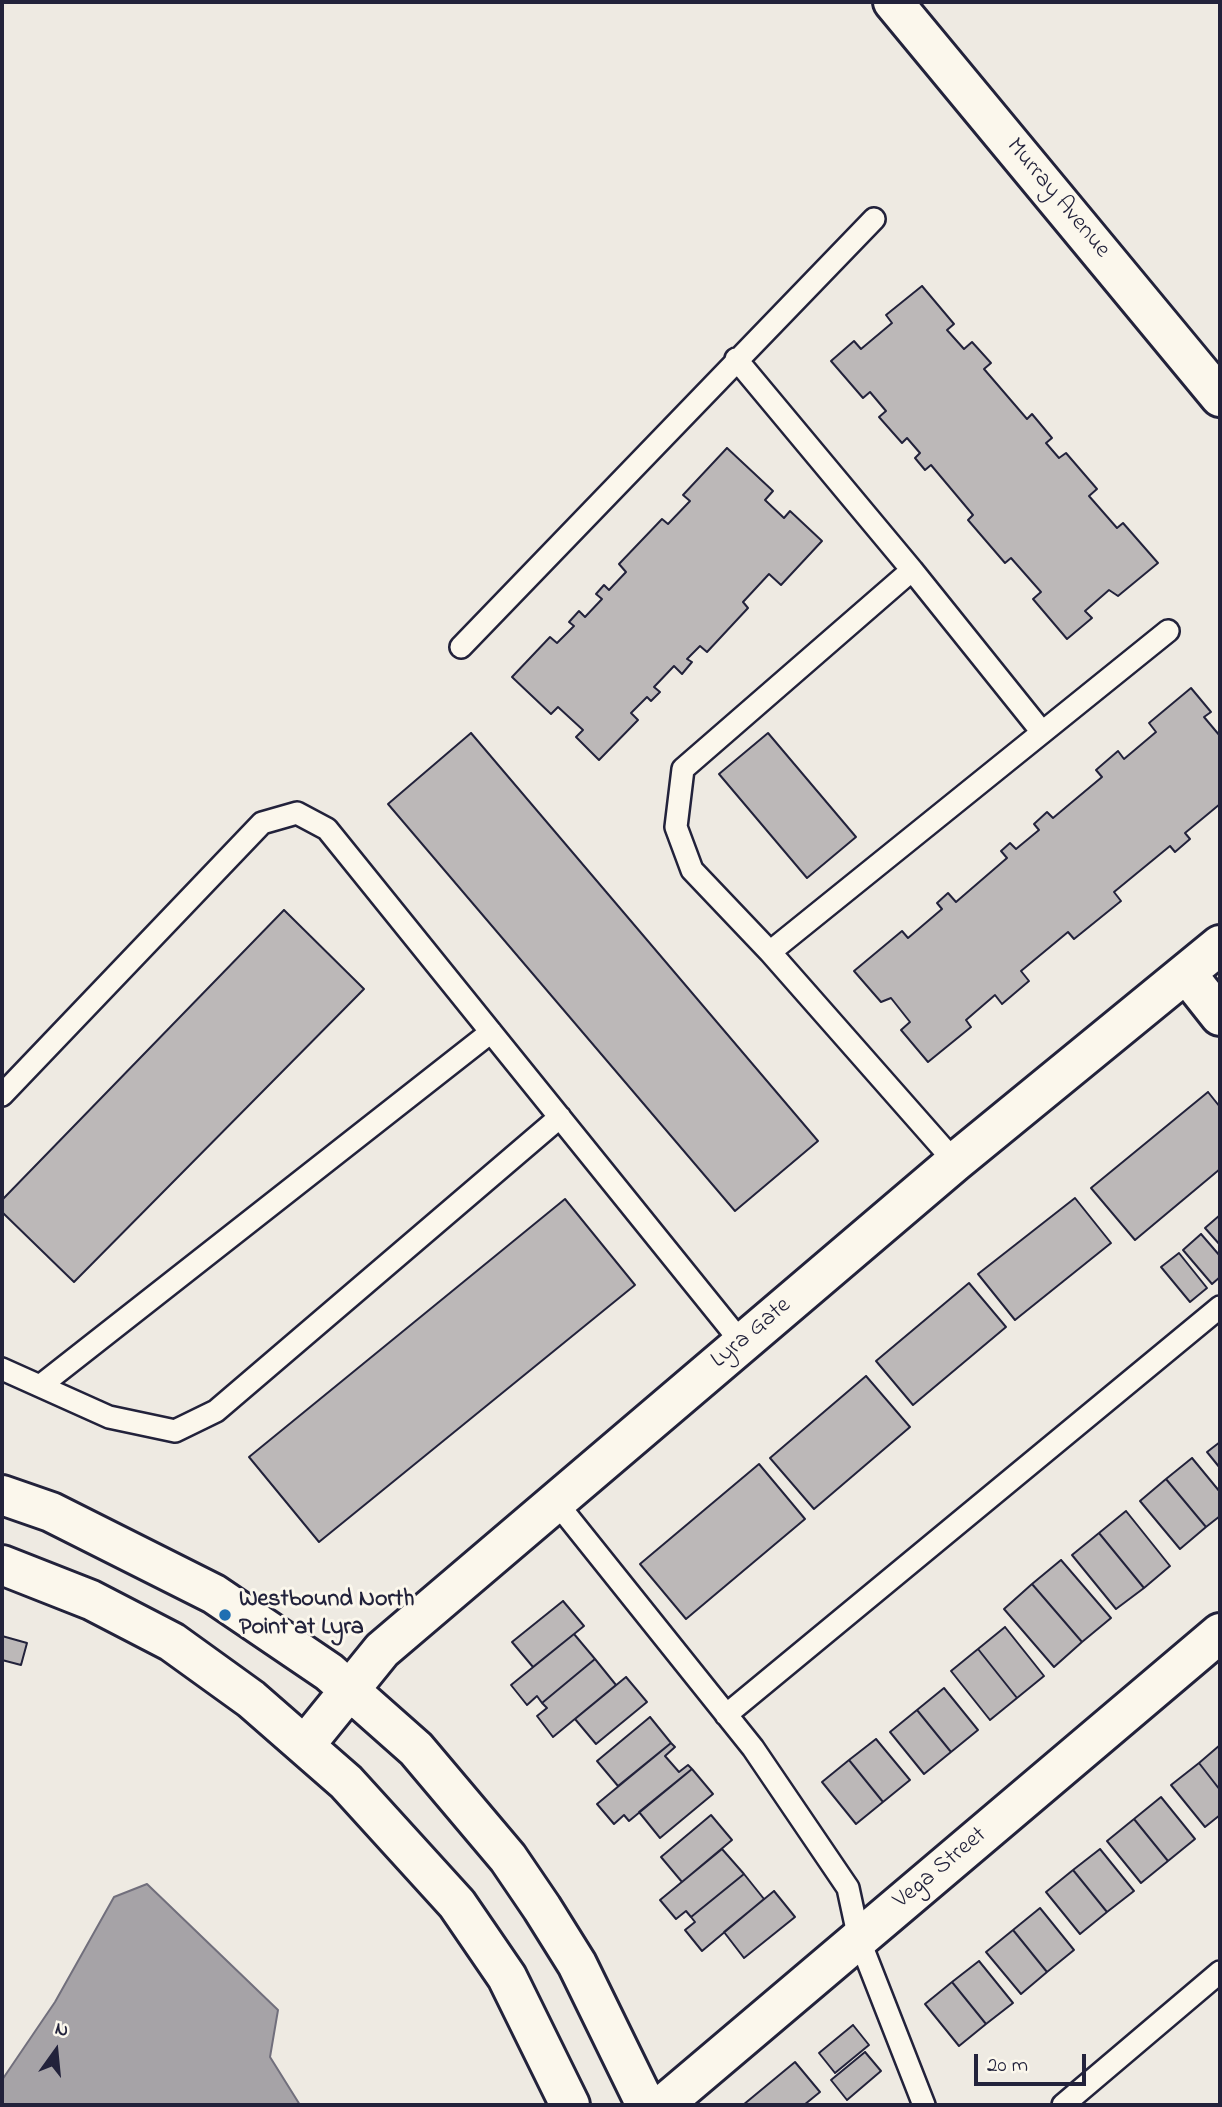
<!DOCTYPE html>
<style>
body{margin:0}
#map{position:relative;width:1222px;height:2107px;overflow:hidden;background:#eeeae2;font-family:"Indie Flower",sans-serif}
canvas{display:block}
.frame{position:absolute;inset:0;border:4px solid #22223b;pointer-events:none}
.north{position:absolute;left:21px;top:2016px;width:70px;height:70px;-webkit-text-stroke:5px #fbf7ec;paint-order:stroke;rotate:15deg;font-size:19px;font-weight:700;line-height:28px;text-align:center;color:#22223b}
.north::after{content:'';display:block;margin:auto;width:24px;height:32px;background:#22223b;clip-path:polygon(50% 0,100% 100%,50% 72%,0 100%)}
.scale{position:absolute;left:974px;top:2054px;width:112px;height:32px;box-sizing:border-box;border:4px solid #22223b;border-top:0;padding-left:9px;font-size:21px;line-height:24px;white-space:nowrap;color:#22223b;-webkit-text-stroke:5px #fbf7ec;paint-order:stroke}
</style>
<div id="map">
<canvas width="1222" height="2107"></canvas>
<div class="frame"></div>
<div class="north">N</div>
<div class="scale">20 m</div>
</div>
<script>
const c = document.querySelector('canvas').getContext('2d');
c.lineJoin = 'round';
function paint(path, color) {
  c.fillStyle = color;
  c.fill(path, 'evenodd');
}
function toPath(rows) {
  const path = new Path2D();
  for (const r of rows) {
    path.moveTo(r[0], r[1]);
    for (let i = 2; i < r.length; i += 2) path.lineTo(r[i], r[i + 1]);
  }
  return path;
}
function strokePath(path, color, width, dash) {
  c.strokeStyle = color;
  c.lineWidth = width;
  c.lineCap = dash ? 'butt' : 'round';
  c.setLineDash(dash || []);
  c.stroke(path);
}
function drawText(font, color, halo, rows, align = 'center') {
  c.font = font + ' "Indie Flower",sans-serif';
  c.lineWidth = 6;
  c.setLineDash([]);
  c.textBaseline = 'middle';
  c.strokeStyle = halo;
  c.fillStyle = color;
  for (const [text, x, y, turn = 0] of rows) {
    c.save();
    c.translate(x, y);
    c.rotate((+turn || 0) * Math.PI / 180);
    c.textAlign = isNaN(turn) ? turn : align;
    if (halo) c.strokeText(text, 0, 0);
    c.fillText(text, 0, 0);
    c.restore();
  }
}
const water = toPath([
 [147,1884,278,2010,270,2057,300,2105,2,2105,2,2080,55,2002,114,1897,147,1884]
]);
const building = toPath([
 [922,286,954,324,947,330,964,349,972,342,991,363,984,369,1027,419,1032,414,1052,438,1046,443,1059,458,1066,453,1097,489,1089,496,1117,528,1123,523,1158,563,1118,596,1109,590,1085,611,1092,618,1067,639,1033,599,1041,592,1011,558,1005,563,968,520,973,515,931,465,925,470,915,458,920,453,907,438,902,443,879,417,886,411,870,392,863,398,831,361,854,341,861,349,892,323,886,315,922,286],
 [727,448,773,491,765,500,784,518,790,511,822,541,781,585,769,574,743,602,748,608,707,652,700,646,687,659,692,662,682,674,674,666,654,687,660,692,651,701,647,697,631,713,638,720,599,760,576,737,583,730,558,707,551,714,512,677,550,637,557,643,574,626,569,622,579,611,585,617,602,599,596,594,604,585,609,590,626,572,619,564,662,519,668,524,690,501,683,495,727,448],
 [1191,688,1211,712,1204,717,1220,736,1220,804,1185,833,1190,839,1175,852,1170,846,1114,892,1121,901,1074,939,1068,932,1021,971,1029,981,1002,1004,995,995,966,1020,971,1027,928,1062,901,1030,910,1022,891,998,881,1002,854,971,902,931,908,938,942,909,937,903,948,893,956,902,1007,858,1001,851,1010,843,1016,849,1039,830,1034,824,1047,812,1053,818,1102,777,1096,770,1118,751,1124,759,1156,732,1149,723,1191,688],
 [471,733,818,1141,735,1211,388,804,471,733],
 [768,733,856,837,807,878,719,774,768,733],
 [284,910,364,989,74,1282,2,1212,2,1200,284,910],
 [1208,1092,1220,1107,1220,1169,1135,1240,1091,1188,1208,1092],
 [1075,1198,1111,1243,1015,1320,978,1274,1075,1198],
 [565,1199,635,1285,319,1542,249,1457,565,1199],
 [1220,1215,1220,1245,1205,1228,1220,1215],
 [1201,1234,1220,1256,1220,1277,1212,1284,1183,1250,1201,1234],
 [1179,1253,1207,1288,1190,1302,1161,1267,1179,1253],
 [969,1283,1006,1327,913,1405,876,1361,969,1283],
 [866,1376,910,1427,814,1509,770,1458,866,1376],
 [1220,1442,1220,1468,1207,1452,1220,1442],
 [1192,1458,1220,1492,1220,1516,1206,1527,1166,1479,1192,1458],
 [759,1464,805,1519,686,1619,640,1564,759,1464],
 [1166,1479,1206,1527,1180,1549,1140,1501,1166,1479],
 [1126,1511,1170,1566,1144,1588,1099,1533,1126,1511],
 [1099,1533,1144,1588,1116,1609,1072,1555,1099,1533],
 [1061,1560,1111,1618,1082,1642,1032,1584,1061,1560],
 [1032,1584,1082,1642,1054,1667,1004,1609,1032,1584],
 [563,1601,584,1626,533,1667,512,1642,563,1601],
 [1005,1627,1044,1676,1017,1698,978,1649,1005,1627],
 [574,1634,595,1659,542,1703,537,1696,527,1705,511,1685,574,1634],
 [2,1636,27,1643,21,1665,2,1660,2,1636],
 [978,1649,1017,1698,990,1720,951,1671,978,1649],
 [595,1659,616,1685,553,1737,537,1716,547,1708,542,1703,595,1659],
 [626,1677,647,1702,596,1744,575,1719,626,1677],
 [944,1688,978,1730,951,1752,917,1710,944,1688],
 [917,1710,951,1752,924,1774,890,1732,917,1710],
 [650,1717,671,1743,618,1786,597,1761,650,1717],
 [876,1739,910,1780,883,1802,849,1760,876,1739],
 [671,1743,675,1747,665,1756,679,1772,688,1765,692,1769,629,1821,624,1815,614,1824,597,1804,671,1743],
 [1220,1745,1220,1790,1199,1763,1220,1745],
 [849,1760,883,1802,856,1824,822,1782,849,1760],
 [1199,1763,1220,1790,1220,1815,1205,1827,1171,1785,1199,1763],
 [692,1769,713,1794,660,1838,639,1812,692,1769],
 [1161,1797,1195,1839,1168,1861,1134,1819,1161,1797],
 [711,1815,732,1840,682,1882,661,1857,711,1815],
 [1134,1819,1168,1861,1141,1883,1107,1841,1134,1819],
 [722,1849,744,1874,691,1917,686,1911,676,1919,660,1900,722,1849],
 [1100,1849,1134,1891,1107,1912,1073,1870,1100,1849],
 [1073,1870,1107,1912,1080,1934,1046,1892,1073,1870],
 [744,1874,764,1899,702,1951,685,1930,695,1922,691,1917,744,1874],
 [774,1891,795,1917,744,1958,724,1932,774,1891],
 [1040,1908,1074,1950,1047,1972,1013,1930,1040,1908],
 [1013,1930,1047,1972,1021,1994,986,1952,1013,1930],
 [979,1961,1013,2003,986,2024,952,1982,979,1961],
 [952,1982,986,2024,959,2046,925,2004,952,1982],
 [853,2025,869,2045,835,2073,819,2053,853,2025],
 [865,2052,881,2071,847,2100,831,2080,865,2052],
 [795,2062,820,2092,804,2105,743,2105,795,2062]
]);
const service = toPath([
 [736,359,912,570],
 [461,647,874,219],
 [770,952,692,870,676,827,683,769,912,570,1042,732],
 [2,1095,262,823,297,813,327,829,742,1343],
 [955,1162,770,952,1168,631],
 [2,1369,109,1417,175,1431,216,1411,560,1117],
 [40,1386,491,1032],
 [556,1502,753,1748,848,1888,859,1939,924,2105],
 [726,1715,1220,1307],
 [1063,2105,1220,1972]
]);
const minor = toPath([
 [1186,973,1220,1016],
 [2,1495,51,1512,214,1594,329,1672,416,1749,508,1858,542,1908,577,1964,646,2105],
 [2,1565,91,1600,172,1642,251,1699,346,1782,457,1904,507,1977,570,2105],
 [305,1745,382,1650,955,1162,1220,945],
 [663,2105,1220,1633]
]);
const tertiary = toPath([
 [893,2,1220,397]
]);
const markers = [
 [225,1615,7,"#1f6fb2"]
];
const streetNames = [
 ["Murray Avenue",1057,199,50],
 ["Lyra Gate",752,1334,-40],
 ["Vega Street",941,1869,-40]
];
const poiNames = [
 ["Westbound North",239,1601],
 ["Point at Lyra",239,1629]
];
paint(water, '#a6a3a7');
strokePath(water, '#716f7c', 2);
paint(building, '#bcb8b8');
strokePath(building, '#22223b', 2);
strokePath(service, '#22223b', 26);
strokePath(minor, '#22223b', 44);
strokePath(tertiary, '#22223b', 44);
strokePath(service, '#fbf7ec', 21);
strokePath(minor, '#fbf7ec', 38);
strokePath(tertiary, '#fbf7ec', 38);
for (const [x, y, r, color] of markers) {
  const dot = new Path2D();
  dot.arc(x, y, r, 0, 2 * Math.PI);
  c.fillStyle = color;
  c.fill(dot);
  strokePath(dot, '#fbf7ec', 2.5);
}
drawText('24px', '#22223b', '#fbf7ec', streetNames);
drawText('bold 24px', '#22223b', '#fbf7ec', poiNames, 'left');
</script>
